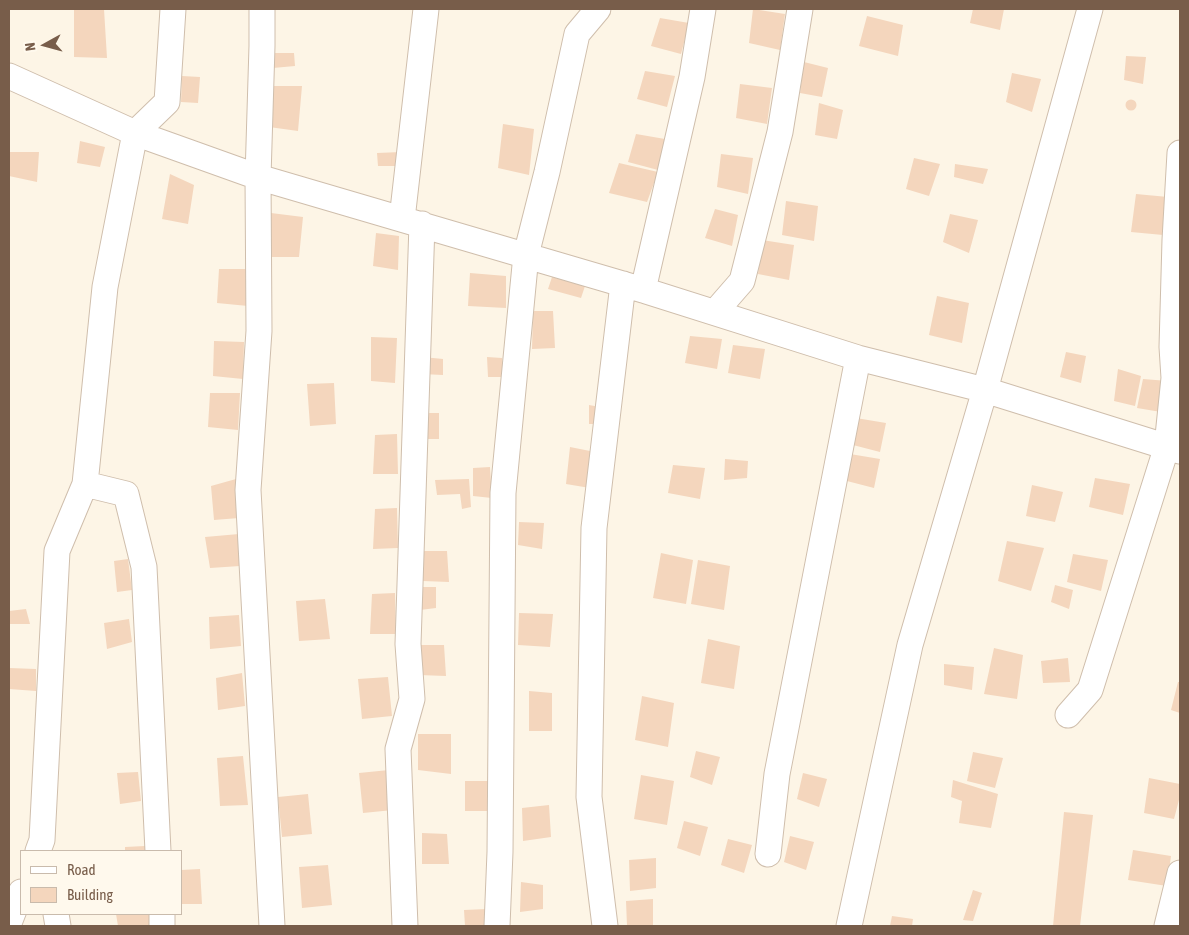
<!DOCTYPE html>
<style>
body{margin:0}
#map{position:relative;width:1189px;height:935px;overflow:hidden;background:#fdf5e6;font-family:"Asap Condensed",sans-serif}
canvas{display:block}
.frame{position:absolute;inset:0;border:10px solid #785d4a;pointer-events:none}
.legend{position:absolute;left:20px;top:850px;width:162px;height:65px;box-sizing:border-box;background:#fff9ed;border:1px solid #c9bbac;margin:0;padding:6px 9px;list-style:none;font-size:15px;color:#785d4a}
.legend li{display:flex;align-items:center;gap:10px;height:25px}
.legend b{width:25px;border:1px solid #c9bbac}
.north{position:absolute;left:20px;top:20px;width:50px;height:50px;-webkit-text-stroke:4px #fff9ed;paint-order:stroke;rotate:263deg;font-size:14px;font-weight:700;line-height:20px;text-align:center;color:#785d4a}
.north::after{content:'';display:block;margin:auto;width:18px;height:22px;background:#785d4a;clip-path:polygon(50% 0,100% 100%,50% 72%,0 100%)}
</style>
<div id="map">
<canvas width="1189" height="935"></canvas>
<div class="frame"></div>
<ul class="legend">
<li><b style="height:6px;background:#fff"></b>Road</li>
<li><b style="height:14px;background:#f4d6bd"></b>Building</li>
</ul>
<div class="north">N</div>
</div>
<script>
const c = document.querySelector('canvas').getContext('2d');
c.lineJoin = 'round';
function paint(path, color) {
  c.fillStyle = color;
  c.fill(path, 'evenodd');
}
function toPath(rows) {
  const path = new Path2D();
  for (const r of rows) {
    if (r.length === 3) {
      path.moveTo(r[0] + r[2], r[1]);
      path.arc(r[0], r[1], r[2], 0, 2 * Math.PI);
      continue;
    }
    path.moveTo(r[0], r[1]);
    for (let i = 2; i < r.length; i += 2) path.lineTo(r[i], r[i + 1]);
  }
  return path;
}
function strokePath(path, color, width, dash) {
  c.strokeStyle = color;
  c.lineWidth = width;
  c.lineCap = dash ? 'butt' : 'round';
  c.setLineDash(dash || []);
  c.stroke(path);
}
const building = toPath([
 [74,9,104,9,107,58,74,57],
 [753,9,785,14,780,50,749,43],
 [973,9,1004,9,1000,30,970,23],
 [867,16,903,25,898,56,859,46],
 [660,18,689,23,681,54,651,46],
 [273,53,294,53,295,66,273,68],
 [1126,56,1146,57,1143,84,1124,80],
 [804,62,828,68,822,97,800,93],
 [645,71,675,76,667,107,637,99],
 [1012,73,1041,79,1032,112,1006,102],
 [182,76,200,77,198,103,181,102],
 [740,84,772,88,767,124,736,118],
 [271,86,302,86,298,131,269,127],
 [1131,105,5.5],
 [819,103,843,110,837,139,815,135],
 [503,124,534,129,529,175,498,168],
 [636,134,665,139,658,170,628,162],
 [80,141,105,147,100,167,77,163],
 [9,152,39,152,37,182,9,176],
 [401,152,402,166,378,166,377,153],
 [721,154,753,158,748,194,717,187],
 [914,158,940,164,929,196,906,189],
 [619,163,658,172,647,202,609,193],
 [955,164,988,169,983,184,954,177],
 [170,174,194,185,188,224,162,219],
 [1136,194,1168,197,1163,235,1131,232],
 [786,201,818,206,814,241,782,235],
 [715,209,738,215,732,246,705,238],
 [271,213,303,217,299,257,269,257],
 [950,214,978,220,969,253,943,242],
 [376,233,399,236,398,270,373,266],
 [762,240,794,245,789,280,758,274],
 [219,269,249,269,248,306,217,303],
 [470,273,506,276,506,308,468,306],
 [552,277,585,286,581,298,548,289],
 [937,296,969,303,962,343,929,335],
 [533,311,553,311,555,348,532,349],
 [690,336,722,339,717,369,685,363],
 [371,337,397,338,395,383,371,381],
 [214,341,244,342,243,379,213,376],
 [733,345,765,349,760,379,728,373],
 [1066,352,1086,356,1081,383,1060,377],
 [423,357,443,359,443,375,422,374],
 [487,357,502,358,503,377,488,377],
 [1118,369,1141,376,1135,406,1114,401],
 [1143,379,1168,381,1161,412,1137,408],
 [334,383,336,424,310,426,307,384],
 [210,393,240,393,238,430,208,427],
 [589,405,600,407,598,424,589,424],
 [423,413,439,413,439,439,423,439],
 [856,418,886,423,880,452,853,445],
 [397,434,398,474,373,474,375,435],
 [570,447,590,451,590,488,566,484],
 [850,454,880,459,874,488,847,481],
 [725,459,748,461,747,478,724,480],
 [673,465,705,468,700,499,668,493],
 [490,467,492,498,473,496,473,468],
 [1095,478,1130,484,1123,515,1089,507],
 [236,479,239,518,214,520,211,486],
 [469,479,471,507,462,509,460,494,437,495,435,480],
 [1032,485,1063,492,1055,522,1026,516],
 [397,508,398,548,373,549,375,509],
 [519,522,544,523,542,549,518,545],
 [239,534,240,566,210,568,205,537],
 [1007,541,1044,548,1031,591,998,581],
 [423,551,447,551,449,582,423,581],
 [661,553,693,560,686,604,653,598],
 [1073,554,1108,560,1101,591,1067,582],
 [128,559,132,590,117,592,114,561],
 [698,560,730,566,724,610,691,604],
 [1055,585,1073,590,1069,609,1051,602],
 [421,587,436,587,436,608,420,610],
 [395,593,396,634,370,634,372,594],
 [325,599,330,639,299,641,296,601],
 [26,609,30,624,9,624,9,611],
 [519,613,553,614,550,647,518,645],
 [239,615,241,646,210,649,209,617],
 [129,619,132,642,107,649,104,623],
 [708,639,740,646,734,689,701,683],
 [419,645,444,645,446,676,419,675],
 [994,648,1023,655,1017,699,984,694],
 [1068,658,1070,682,1043,683,1041,661],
 [944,664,974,667,972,690,944,685],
 [9,668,36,669,36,691,9,689],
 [242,673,245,706,218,710,216,678],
 [388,677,392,716,362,719,358,679],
 [1178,682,1180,682,1180,713,1171,710],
 [529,691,552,693,552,731,529,731],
 [642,696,674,703,668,747,635,740],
 [418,734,451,734,451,774,418,770],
 [696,751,720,757,712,785,690,777],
 [973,752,1003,758,995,788,967,781],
 [243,756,248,805,220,806,217,758],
 [389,770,393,810,363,813,359,773],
 [138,772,141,801,120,804,117,773],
 [803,773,827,779,819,807,797,799],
 [641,775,674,781,667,825,634,819],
 [1149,778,1180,784,1180,796,1174,819,1144,813],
 [953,780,998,794,991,828,959,823,962,801,951,797],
 [465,781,489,781,491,811,465,811],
 [308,794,312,834,282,837,278,797],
 [549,805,551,837,523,841,522,808],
 [1064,812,1093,815,1080,926,1053,926],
 [684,821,708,827,700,856,677,848],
 [422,833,447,834,449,864,422,864],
 [790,836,814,842,806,870,784,862],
 [728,839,752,845,744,873,721,865],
 [145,846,146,851,125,851,125,847],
 [1133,850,1171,856,1167,886,1128,880],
 [656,858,656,888,630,891,629,860],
 [328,865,332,905,302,908,299,867],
 [200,869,202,904,181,904,181,870],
 [521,882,543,885,543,909,520,912],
 [973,890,982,893,973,921,963,920],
 [653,899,653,926,627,926,626,901],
 [487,909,485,926,465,926,464,910],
 [116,914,153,914,153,926,118,926],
 [892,916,913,919,912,926,890,926]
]);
const minor = toPath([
 [262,9,262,46,258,177,259,331,248,490,272,926],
 [9,76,135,133,258,177,643,290,858,358,985,390,1180,451],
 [402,219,426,9],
 [643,290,692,77,703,9],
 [715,312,742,281,780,132,800,9],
 [85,484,126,494,144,567,158,851],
 [1068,715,1090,690,1167,446,1174,378,1172,347,1175,240,1180,153],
 [38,851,42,840,57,551,85,484,105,287,135,133,167,102,173,9],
 [768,854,777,774,858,358],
 [56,914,58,926],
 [162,914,162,926],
 [9,923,21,892],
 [405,926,398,749,412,699,408,644,422,224],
 [497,926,500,852,503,493,526,255,547,172,577,34,598,9],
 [605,926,589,797,594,528,623,284],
 [849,926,910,645,985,390,1090,9],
 [1167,926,1180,873]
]);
paint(building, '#f4d6bd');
strokePath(minor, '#cfbeac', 27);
strokePath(minor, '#fff', 25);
</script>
